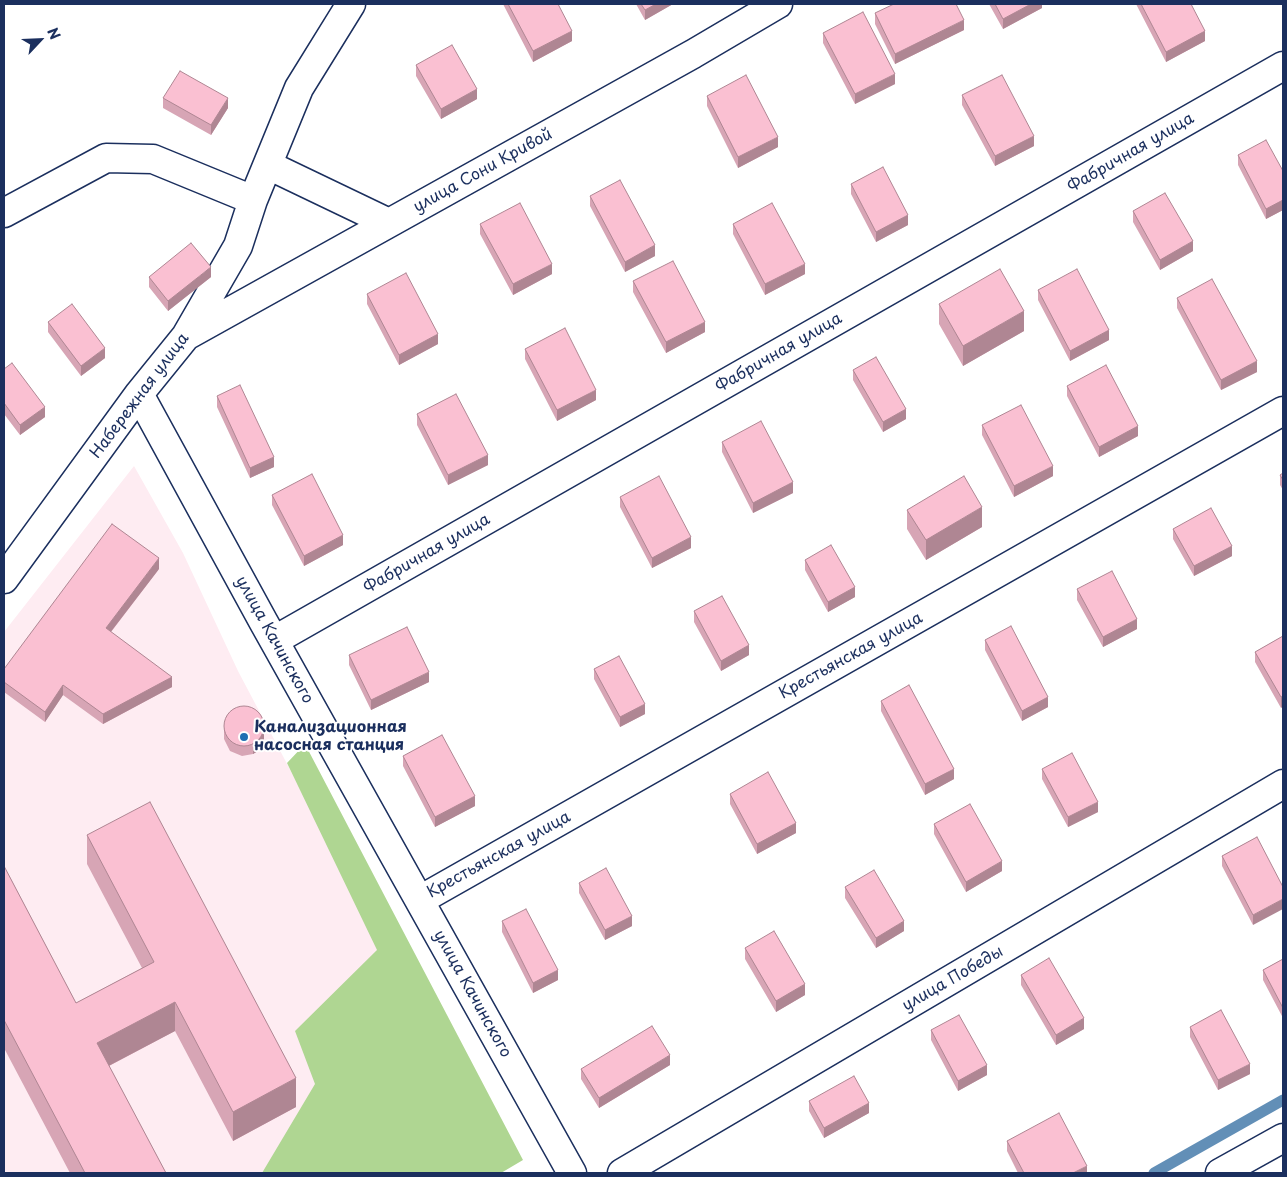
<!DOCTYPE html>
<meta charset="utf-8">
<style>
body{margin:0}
#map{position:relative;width:1287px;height:1177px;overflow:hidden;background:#fff;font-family:"Playpen Sans",sans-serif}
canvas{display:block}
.frame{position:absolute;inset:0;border:5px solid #1b2f5e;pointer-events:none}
.north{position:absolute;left:15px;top:15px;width:50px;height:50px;-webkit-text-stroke:4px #fff;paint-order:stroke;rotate:65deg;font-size:14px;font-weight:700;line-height:20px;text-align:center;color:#1b2f5e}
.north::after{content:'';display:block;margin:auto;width:18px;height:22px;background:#1b2f5e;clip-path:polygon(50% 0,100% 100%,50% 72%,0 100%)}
</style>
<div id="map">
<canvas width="1287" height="1177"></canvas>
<div class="frame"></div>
<div class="north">N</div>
</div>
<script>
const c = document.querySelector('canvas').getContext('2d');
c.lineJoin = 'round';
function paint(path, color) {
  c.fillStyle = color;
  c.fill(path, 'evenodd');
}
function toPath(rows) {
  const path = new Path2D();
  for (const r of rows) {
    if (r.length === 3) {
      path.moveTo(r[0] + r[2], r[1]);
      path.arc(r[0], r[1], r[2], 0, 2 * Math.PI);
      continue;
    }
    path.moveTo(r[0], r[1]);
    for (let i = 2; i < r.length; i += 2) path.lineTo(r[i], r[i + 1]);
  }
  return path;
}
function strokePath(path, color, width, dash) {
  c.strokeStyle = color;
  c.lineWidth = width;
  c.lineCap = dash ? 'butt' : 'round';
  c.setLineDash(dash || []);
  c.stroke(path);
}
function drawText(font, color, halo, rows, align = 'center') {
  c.font = font + ' "Playpen Sans",sans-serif';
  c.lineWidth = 4;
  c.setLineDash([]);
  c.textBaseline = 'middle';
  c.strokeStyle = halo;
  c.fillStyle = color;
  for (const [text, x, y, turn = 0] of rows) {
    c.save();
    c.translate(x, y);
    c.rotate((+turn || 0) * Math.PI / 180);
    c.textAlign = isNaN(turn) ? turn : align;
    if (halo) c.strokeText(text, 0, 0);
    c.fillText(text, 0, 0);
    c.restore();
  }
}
const built = toPath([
 [134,466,183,553,238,671,483,1135,476,1173,4,1173,4,632]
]);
const green = toPath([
 [305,744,523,1160,501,1173,262,1173,315,1084,295,1031,377,950,287,763]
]);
const stream = toPath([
 [1154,1173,1283,1100]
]);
const minor = toPath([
 [268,165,389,223],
 [4,213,106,158,153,159,253,200],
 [186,336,693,54,778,4],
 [139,394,263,621,572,1173],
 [4,579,139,394,186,336,238,246,253,200,299,88,351,4],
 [275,640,1283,66],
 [420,900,1283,411],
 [622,1173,1283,784],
 [1220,1173,1283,1138]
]);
const wall = toPath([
 [503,4,558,4,572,41,533,62],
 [636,4,673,4,645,20],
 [989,4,1042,4,1042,8,1003,29],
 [1136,4,1191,4,1205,41,1166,62],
 [875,13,964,30,895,64,875,24],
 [823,33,895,84,855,104,823,43],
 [416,65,477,99,441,119,416,76],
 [962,95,1034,146,995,166,962,105],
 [707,96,778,147,738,168,707,106],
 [163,98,228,108,211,135,163,108],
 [1238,155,1283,171,1283,210,1266,219,1238,165],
 [851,184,908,225,876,242,851,194],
 [590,196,655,256,625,272,590,206],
 [1133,211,1193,251,1160,270,1133,222],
 [480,224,552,274,513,295,480,234],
 [733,224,805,274,765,295,733,234],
 [149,277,211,277,168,311,149,287],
 [633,281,705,332,666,353,633,292],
 [1038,290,1109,340,1070,361,1038,300],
 [367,294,438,344,399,365,367,304],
 [1177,298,1257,372,1221,390,1177,308],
 [939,304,1024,331,963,366,939,324],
 [48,322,105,358,81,376,48,332],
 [525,349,596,400,557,421,525,359],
 [4,369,45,417,20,435,4,414],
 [853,370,906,419,883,432,853,380],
 [1067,386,1138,436,1099,457,1067,396],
 [217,396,274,467,250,478,217,407],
 [417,414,488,465,448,485,417,425],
 [982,425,1053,476,1014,497,982,435],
 [722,442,793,493,753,513,722,452],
 [1283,473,1283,490,1280,485,1280,475],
 [272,495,343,545,304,566,272,505],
 [620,497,691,548,652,568,620,507],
 [907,510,982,527,926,560,907,529],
 [1173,529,1232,556,1194,576,1173,539],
 [805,560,855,597,828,612,805,570],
 [159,569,111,632,172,687,103,724,63,695,45,722,4,692,4,669],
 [1077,589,1137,629,1103,647,1077,600],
 [694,611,749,655,721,671,694,622],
 [1283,636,1283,706,1281,708,1255,662,1255,652],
 [985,640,1048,707,1022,721,985,650],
 [349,655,429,682,371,710,349,665],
 [594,669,645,714,620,727,594,679],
 [881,701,954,779,925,795,881,711],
 [224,728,264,739,262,745,258,751,253,754,242,756,230,751,224,739],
 [403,756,475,806,435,827,403,766],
 [1042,769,1098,812,1068,827,1042,779],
 [730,794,796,833,757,854,730,804],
 [934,824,1002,871,966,892,934,834],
 [87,835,296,1107,233,1141,175,1031,109,1066,166,1173,70,1173,4,1048,4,866,76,1003,142,968,87,864],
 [1257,837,1253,925,1222,866,1222,856],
 [579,883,632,926,605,940,579,893],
 [845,887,904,931,876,948,845,898],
 [502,921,558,980,533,993,502,932],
 [745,948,805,995,776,1012,745,959],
 [1283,959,1283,1018,1263,980,1263,970],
 [1021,975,1084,1029,1056,1045,1021,985],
 [1190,1027,1250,1074,1218,1090,1190,1037],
 [931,1030,987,1075,958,1091,931,1040],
 [670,1065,599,1108,581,1079,581,1069],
 [809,1101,869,1113,824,1138,809,1111],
 [1007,1141,1087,1173,1018,1173,1007,1151]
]);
const shadedWall = toPath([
 [656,4,673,4,645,20,645,10],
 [1031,4,1042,4,1042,8,1003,29,1003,19],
 [964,20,964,30,895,64,895,54],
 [572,31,572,41,533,62,533,51],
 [1205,31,1205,41,1166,62,1166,52],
 [895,74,895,84,855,104,855,94],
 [477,89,477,99,441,119,441,109],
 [228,98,228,108,211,135,211,125],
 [1034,136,1034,146,995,166,995,156],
 [778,137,778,147,738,168,738,157],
 [1283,200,1283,210,1266,219,1266,209],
 [908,215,908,225,876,242,876,232],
 [1193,241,1193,251,1160,270,1160,260],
 [655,245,655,256,625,272,625,262],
 [552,264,552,274,513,295,513,284],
 [805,264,805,274,765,295,765,284],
 [211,267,211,277,168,311,168,301],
 [1024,311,1024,331,963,366,963,346],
 [705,322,705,332,666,353,666,342],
 [1109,330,1109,340,1070,361,1070,351],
 [438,334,438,344,399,365,399,355],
 [105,348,105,358,81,376,81,366],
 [1257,361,1257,372,1221,390,1221,380],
 [596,390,596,400,557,421,557,410],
 [45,407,45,417,20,435,20,425],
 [906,409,906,419,883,432,883,422],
 [1138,426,1138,436,1099,457,1099,447],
 [488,455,488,465,448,485,448,475],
 [274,457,274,467,250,478,250,468],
 [1053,466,1053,476,1014,497,1014,486],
 [793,482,793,493,753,513,753,503],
 [982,507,982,527,926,560,926,540],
 [343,535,343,545,304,566,304,556],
 [691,537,691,548,652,568,652,558],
 [1232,546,1232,556,1194,576,1194,566],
 [159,558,159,569,106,638,106,628],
 [855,587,855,597,828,612,828,602],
 [1137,619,1137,629,1103,647,1103,637],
 [749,645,749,655,721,671,721,661],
 [429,672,429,682,371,710,371,700],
 [172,677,172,687,103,724,103,714],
 [63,685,63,695,45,722,45,712],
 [1283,696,1283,706,1281,708,1281,697],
 [1048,697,1048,707,1022,721,1022,711],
 [645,704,645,714,620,727,620,717],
 [264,728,264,739,262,745,258,751,253,754,253,744],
 [954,769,954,779,925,795,925,784],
 [475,796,475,806,435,827,435,817],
 [1098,802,1098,812,1068,827,1068,817],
 [796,823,796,833,757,854,757,844],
 [1002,861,1002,871,966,892,966,882],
 [1283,899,1283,909,1253,925,1253,915],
 [632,916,632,926,605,940,605,930],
 [904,921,904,931,876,948,876,938],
 [558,970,558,980,533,993,533,983],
 [805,984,805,995,776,1012,776,1001],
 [175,1002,175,1031,97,1072,97,1043],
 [1084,1018,1084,1029,1056,1045,1056,1035],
 [670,1055,670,1065,599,1108,599,1098],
 [1250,1064,1250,1074,1218,1090,1218,1080],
 [987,1065,987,1075,958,1091,958,1081],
 [296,1078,296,1107,233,1141,233,1112],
 [869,1103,869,1113,824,1138,824,1128],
 [1087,1166,1087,1173,1073,1173]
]);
const building = toPath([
 [508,4,558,4,572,31,533,51,508,4],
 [641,4,656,4,645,10,641,4],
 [894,4,956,4,964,20,895,54,875,13,894,4],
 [995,4,1031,4,1003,19,995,4],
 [1141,4,1191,4,1205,31,1166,52,1141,4],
 [863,12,895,74,855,94,823,33,863,12],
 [452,45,477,89,441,109,416,65,452,45],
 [180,71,228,98,211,125,163,98,180,71],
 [746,75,778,137,738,157,707,96,746,75],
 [1002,75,1034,136,995,156,962,95,1002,75],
 [1266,140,1283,171,1283,200,1266,209,1238,155,1266,140],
 [883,167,908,215,876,232,851,184,883,167],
 [620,180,655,245,625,262,590,196,620,180],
 [1165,193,1193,241,1160,260,1133,211,1165,193],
 [520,203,552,264,513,284,480,224,520,203],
 [772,203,805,264,765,284,733,224,772,203],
 [191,243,211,267,168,301,149,277,191,243],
 [673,261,705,322,666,342,633,281,673,261],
 [1000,269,1024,311,963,346,939,304,1000,269],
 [1077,269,1109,330,1070,351,1038,290,1077,269],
 [406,273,438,334,399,355,367,294,406,273],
 [1212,279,1257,361,1221,380,1177,298,1212,279],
 [72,304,105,348,81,366,48,322,72,304],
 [565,328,596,390,557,410,525,349,565,328],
 [876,357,906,409,883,422,853,370,876,357],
 [12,363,45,407,20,425,4,403,4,369,12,363],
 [1106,365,1138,426,1099,447,1067,386,1106,365],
 [240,385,274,457,250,468,217,396,240,385],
 [456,394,488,455,448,475,417,414,456,394],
 [1021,405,1053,466,1014,486,982,425,1021,405],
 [761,421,793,482,753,503,722,442,761,421],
 [1283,473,1283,480,1280,475,1283,473],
 [312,474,343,535,304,556,272,495,312,474],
 [659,476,691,537,652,558,620,497,659,476],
 [964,476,982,507,926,540,907,510,964,476],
 [1211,508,1232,546,1194,566,1173,529,1211,508],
 [112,524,159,558,106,628,172,677,103,714,63,685,45,712,4,682,4,669,112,524],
 [831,545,855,587,828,602,805,560,831,545],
 [1112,571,1137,619,1103,637,1077,589,1112,571],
 [722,596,749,645,721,661,694,611,722,596],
 [1011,626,1048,697,1022,711,985,640,1011,626],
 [407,627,429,672,371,700,349,655,407,627],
 [1283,636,1283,696,1281,697,1255,652,1283,636],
 [619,656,645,704,620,717,594,669,619,656],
 [909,685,954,769,925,784,881,701,909,685],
 [244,726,20],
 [442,735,475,796,435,817,403,756,442,735],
 [1072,753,1098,802,1068,817,1042,769,1072,753],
 [768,772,796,823,757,844,730,794,768,772],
 [150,802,296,1078,233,1112,175,1002,97,1043,166,1173,85,1173,4,1020,4,866,76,1003,154,962,87,835,150,802],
 [970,804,1002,861,966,882,934,824,970,804],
 [1257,837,1283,887,1283,899,1253,915,1222,856,1257,837],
 [606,868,632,916,605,930,579,883,606,868],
 [874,870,904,921,876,938,845,887,874,870],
 [526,909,558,970,533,983,502,921,526,909],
 [774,931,805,984,776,1001,745,948,774,931],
 [1049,958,1084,1018,1056,1035,1021,975,1049,958],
 [1283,959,1283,1008,1263,970,1283,959],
 [1221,1010,1250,1064,1218,1080,1190,1027,1221,1010],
 [959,1015,987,1065,958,1081,931,1030,959,1015],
 [652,1026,670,1055,599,1098,581,1069,652,1026],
 [854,1076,869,1103,824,1128,809,1101,854,1076],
 [1059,1113,1087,1166,1073,1173,1024,1173,1007,1141,1059,1113]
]);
const markers = [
 [244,737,5,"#1f6fb2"]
];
const streetNames = [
 ["Фабричная улица",1131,153,-30],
 ["улица Сони Кривой",483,171,-29],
 ["Фабричная улица",779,353,-30],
 ["Набережная улица",140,396,-53],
 ["Фабричная улица",427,554,-30],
 ["улица Качинского",274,640,61],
 ["Крестьянская улица",851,656,-29],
 ["Крестьянская улица",499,855,-29],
 ["улица Победы",953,979,-30],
 ["улица Качинского",472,994,61]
];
const poiNames = [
 ["Канализационная",254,728],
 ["насосная станция",254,746]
];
paint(built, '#feecf2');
paint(green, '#afd692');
strokePath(stream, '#628fb7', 11);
strokePath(minor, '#1b2f5e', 31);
strokePath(minor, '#fff', 28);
paint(wall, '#d7a5b5');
paint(shadedWall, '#af8693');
paint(building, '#fac0d2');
strokePath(building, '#af8693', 1);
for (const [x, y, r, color] of markers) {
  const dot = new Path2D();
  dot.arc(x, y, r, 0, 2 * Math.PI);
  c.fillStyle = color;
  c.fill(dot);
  strokePath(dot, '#fff', 2);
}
drawText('16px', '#1b2f5e', '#fff', streetNames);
drawText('bold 16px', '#1b2f5e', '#fff', poiNames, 'left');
</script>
